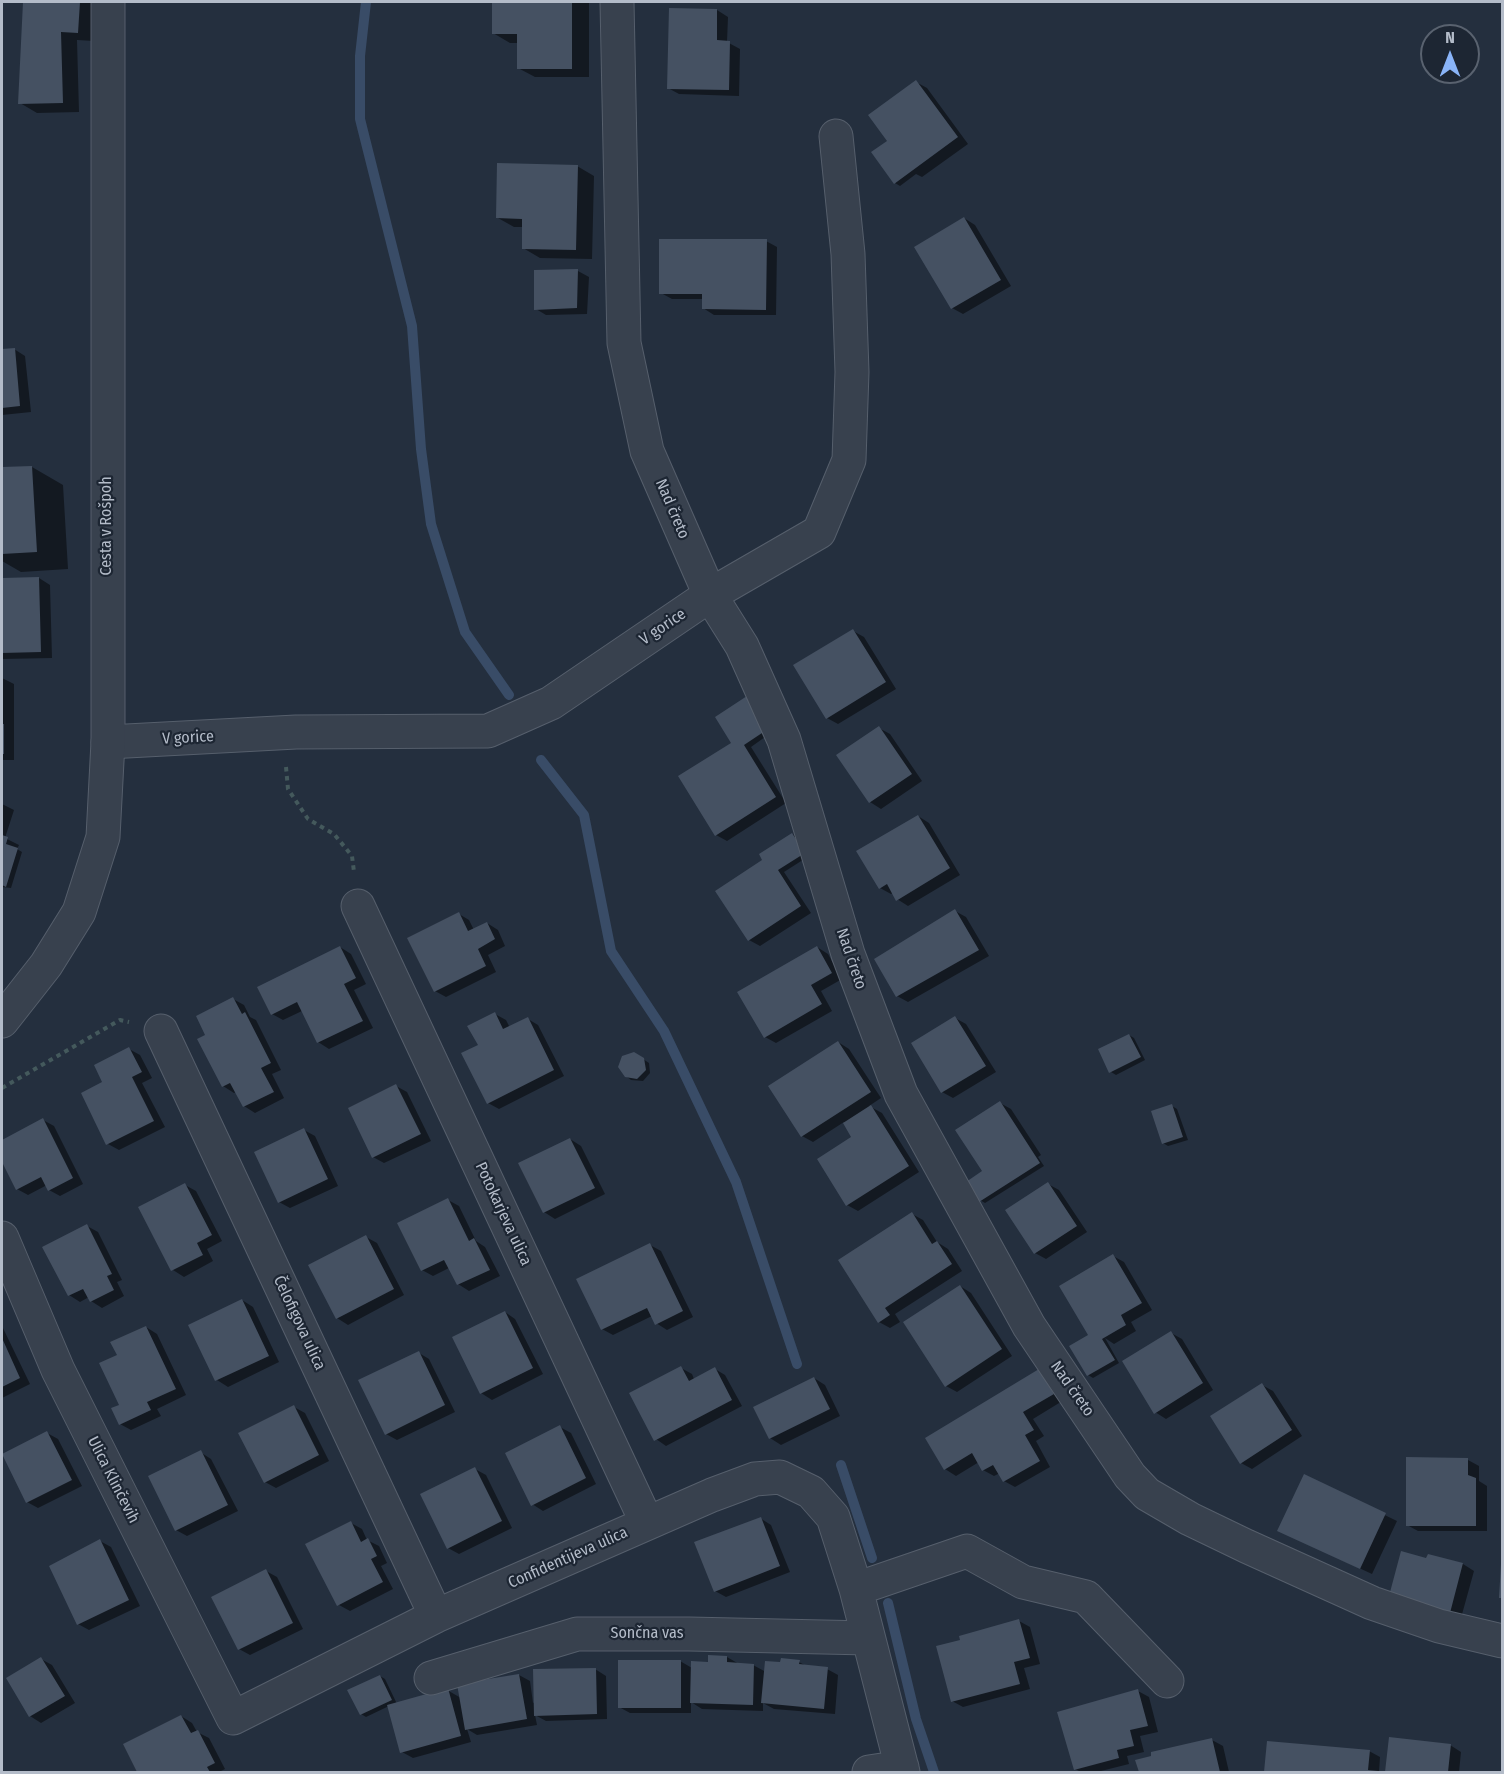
<!DOCTYPE html>
<meta charset="utf-8">
<style>
body{margin:0}
#map{position:relative;width:1504px;height:1774px;overflow:hidden;background:#242f3e;font-family:"Fira Sans Condensed",sans-serif}
canvas{display:block}
.frame{position:absolute;inset:0;border:3px solid #b4bcc9;pointer-events:none}
.north{position:absolute;left:1420px;top:24px;width:60px;height:60px;box-sizing:border-box;background:#1d2633;border:2px solid #59626f;border-radius:50%;rotate:0deg;font-size:16px;font-weight:700;line-height:24px;text-align:center;color:#b4bcc9}
.north::after{content:'';display:block;margin:auto;width:21px;height:27px;background:#8ab4f8;clip-path:polygon(50% 0,100% 100%,50% 72%,0 100%)}
</style>
<div id="map">
<canvas width="1504" height="1774"></canvas>
<div class="frame"></div>
<div class="north">N</div>
</div>
<script>
const c = document.querySelector('canvas').getContext('2d');
c.lineJoin = 'round';
function paint(path, color) {
  c.fillStyle = color;
  c.fill(path, 'evenodd');
}
function toPath(rows) {
  const path = new Path2D();
  for (const r of rows) {
    path.moveTo(r[0], r[1]);
    for (let i = 2; i < r.length; i += 2) path.lineTo(r[i], r[i + 1]);
  }
  return path;
}
function strokePath(path, color, width, dash) {
  c.strokeStyle = color;
  c.lineWidth = width;
  c.lineCap = dash ? 'butt' : 'round';
  c.setLineDash(dash || []);
  c.stroke(path);
}
function drawText(font, color, halo, rows, align = 'center') {
  c.font = font + ' "Fira Sans Condensed",sans-serif';
  c.lineWidth = 4.5;
  c.setLineDash([]);
  c.textBaseline = 'middle';
  c.strokeStyle = halo;
  c.fillStyle = color;
  for (const [text, x, y, turn = 0] of rows) {
    c.save();
    c.translate(x, y);
    c.rotate((+turn || 0) * Math.PI / 180);
    c.textAlign = isNaN(turn) ? turn : align;
    if (halo) c.strokeText(text, 0, 0);
    c.fillText(text, 0, 0);
    c.restore();
  }
}
const shadow = toPath([
 [24,2,97,2,94,41,77,40,79,112,37,113,20,103],
 [493,2,589,2,589,77,535,77,518,68,518,43,510,43,493,33],
 [717,10,728,17,727,42,740,49,739,96,679,94,668,88],
 [916,82,927,88,968,144,922,177,916,174,900,186,895,183],
 [577,166,594,176,592,259,540,258,523,248,524,227,514,227,498,218],
 [964,218,975,225,1011,286,963,314,952,308],
 [766,241,777,247,776,315,714,315,703,308,703,299,672,299,661,293],
 [578,271,589,277,587,314,546,315,536,309],
 [14,349,25,356,31,412,2,415,2,351],
 [32,467,63,485,68,569,21,572,2,561,2,469],
 [39,578,50,585,52,658,2,659,2,579],
 [853,631,864,637,896,689,838,724,827,718],
 [2,678,14,684,14,760,2,760],
 [747,698,772,732,751,747,786,803,727,841,716,835,733,743],
 [879,728,890,734,922,781,881,809,870,802,838,756],
 [2,804,14,810,5,838,19,845,17,849,22,852,11,888,2,887],
 [918,816,929,823,960,875,908,906,897,899,893,893,891,894,880,888],
 [792,834,797,837,809,856,784,872,811,913,760,946,749,940,765,860],
 [955,911,966,917,989,956,908,1002,897,996],
 [459,914,469,920,474,930,487,923,498,930,505,946,488,955,496,972,446,997,435,991],
 [340,947,351,954,366,984,354,990,373,1028,329,1049,318,1042,302,1011,283,1020,272,1014],
 [817,947,828,954,842,979,821,991,832,1011,776,1043,765,1037],
 [233,999,244,1005,250,1017,256,1020,281,1070,272,1074,284,1098,255,1113,244,1106,236,1092,234,1093,223,1086,207,1035],
 [495,1014,506,1020,510,1028,528,1019,538,1025,564,1076,499,1109,488,1103,480,1046],
 [955,1018,966,1024,996,1072,953,1098,942,1092],
 [1129,1035,1134,1038,1145,1060,1116,1075,1111,1072],
 [838,1042,849,1049,881,1098,869,1106,882,1113,919,1172,858,1211,847,1205,854,1138,844,1122,813,1142,802,1136],
 [129,1049,140,1055,152,1078,142,1083,165,1127,119,1150,108,1144,104,1083],
 [634,1053,649,1063,650,1073,643,1081,631,1080,626,1076],
 [396,1086,407,1092,431,1141,384,1163,373,1157],
 [1000,1103,1011,1109,1041,1155,1038,1157,1044,1166,985,1203,980,1200,984,1172],
 [1172,1106,1177,1109,1188,1140,1168,1146,1163,1143],
 [43,1120,54,1126,83,1184,60,1196,49,1190,47,1185,28,1195,17,1189,2,1158,2,1141],
 [304,1130,315,1136,338,1186,290,1208,279,1202],
 [570,1139,581,1146,605,1194,555,1219,544,1212],
 [1048,1184,1059,1190,1087,1232,1046,1259,1035,1253],
 [185,1185,196,1191,222,1241,207,1249,213,1261,184,1277,173,1270],
 [448,1200,459,1206,476,1241,485,1247,500,1276,469,1291,458,1284,449,1268,433,1276,422,1270],
 [912,1214,923,1220,937,1242,948,1249,962,1271,895,1314,900,1322,890,1328,879,1322],
 [87,1226,98,1232,122,1280,117,1282,124,1296,102,1308,91,1301,89,1297,80,1302,69,1295],
 [366,1237,377,1243,404,1295,348,1325,337,1318],
 [650,1245,661,1251,693,1317,667,1330,656,1323,652,1316,613,1335,602,1329],
 [1113,1256,1124,1262,1152,1310,1131,1322,1136,1331,1114,1344,1105,1338,1119,1363,1093,1378,1088,1375,1091,1335],
 [960,1286,971,1293,1012,1356,957,1392,946,1386],
 [242,1300,253,1307,279,1362,228,1387,217,1380,190,1325],
 [505,1312,515,1319,543,1374,492,1400,481,1393],
 [2,1326,30,1384,2,1398],
 [146,1327,157,1334,186,1395,157,1409,161,1416,131,1430,120,1424,119,1356],
 [1171,1333,1182,1339,1213,1390,1166,1419,1155,1412],
 [419,1353,429,1359,455,1412,397,1440,386,1434],
 [681,1368,692,1374,694,1379,715,1369,725,1375,742,1406,666,1446,656,1439],
 [1039,1371,1064,1400,1033,1419,1044,1436,1036,1441,1050,1467,1015,1487,1004,1481,1000,1473,994,1476,983,1470,979,1462,956,1476,945,1469,927,1439],
 [814,1378,825,1385,840,1416,781,1445,770,1438],
 [1262,1385,1273,1391,1302,1436,1252,1469,1241,1463],
 [294,1407,305,1413,329,1461,276,1488,265,1482],
 [560,1427,571,1433,596,1484,543,1511,532,1504],
 [47,1433,58,1439,82,1486,38,1508,27,1502],
 [200,1452,211,1459,238,1511,187,1536,176,1530],
 [1468,1460,1479,1466,1479,1481,1487,1486,1487,1531,1418,1531,1407,1525],
 [475,1469,486,1475,512,1528,459,1554,448,1548],
 [1304,1476,1397,1521,1372,1574,1290,1536],
 [760,1518,771,1525,790,1572,726,1597,715,1591],
 [351,1523,362,1529,367,1540,379,1546,387,1563,381,1566,393,1589,350,1611,339,1605],
 [100,1541,111,1547,140,1606,89,1630,78,1624],
 [1427,1559,1463,1564,1474,1571,1461,1618,1402,1602],
 [266,1571,277,1577,303,1629,250,1655,239,1649],
 [1019,1621,1030,1627,1040,1664,1024,1668,1030,1689,963,1707,952,1701,962,1641],
 [727,1657,739,1664,753,1665,766,1672,799,1662,808,1667,827,1669,838,1675,835,1714,774,1709,763,1703,763,1711,702,1709,691,1702,691,1713,630,1713,619,1707,680,1661,692,1668],
 [41,1659,52,1665,75,1703,41,1723,30,1716,8,1678],
 [595,1669,606,1676,607,1719,546,1721,535,1715,537,1725,477,1735,467,1729,471,1742,413,1758,402,1752,389,1706,366,1717,361,1714,380,1676,385,1679,397,1704,447,1690,461,1698,519,1675,530,1681,533,1703],
 [1138,1691,1149,1697,1158,1732,1140,1736,1144,1752,1127,1756,1129,1764,1097,1772,1081,1772,1075,1769],
 [181,1716,192,1723,197,1732,209,1738,225,1769,219,1772,139,1772,125,1745],
 [1390,1739,1450,1745,1461,1752,1459,1772,1387,1772],
 [1212,1740,1223,1746,1229,1772,1140,1772,1137,1761],
 [1268,1743,1369,1751,1380,1757,1379,1772,1381,1772,1266,1772]
]);
const stream = toPath([
 [366,2,360,56,360,119,412,326,421,449,431,524,465,632,509,695],
 [541,760,584,815,611,951,664,1031,736,1182,797,1364],
 [841,1465,872,1558],
 [888,1603,916,1719,934,1772]
]);
const building = toPath([
 [23,2,80,2,78,33,61,32,63,103,18,104],
 [492,2,572,2,572,69,517,69,517,34,492,34],
 [669,8,717,9,717,40,730,41,729,90,667,89],
 [916,80,958,137,894,184,871,152,887,141,868,115],
 [497,163,578,165,576,250,522,249,522,219,496,218],
 [964,217,1001,280,951,309,914,247],
 [659,239,767,239,766,310,702,309,702,294,659,294],
 [578,269,577,308,534,310,534,270],
 [15,348,20,406,2,408,2,349],
 [32,466,37,552,2,554,2,467],
 [39,577,41,652,2,653,2,578],
 [853,629,886,682,826,719,793,665],
 [747,696,768,729,744,745,776,797,715,836,678,776,731,743,715,717],
 [2,724,4,724,4,754,2,754],
 [879,726,912,774,869,803,836,755],
 [918,815,950,868,896,901,887,884,879,889,856,851],
 [792,833,805,853,778,870,801,906,748,941,715,891,762,860,759,854],
 [2,835,8,837,6,844,18,848,6,887,2,885],
 [955,909,979,950,896,997,874,959],
 [459,912,468,931,487,922,495,939,478,949,486,966,434,992,407,938],
 [340,946,356,978,344,984,363,1021,317,1043,297,1002,271,1015,257,987],
 [817,946,832,973,811,985,822,1004,764,1038,737,992],
 [233,997,242,1014,245,1012,271,1063,261,1068,274,1092,243,1107,230,1083,222,1087,197,1039,205,1035,196,1016],
 [495,1012,503,1029,528,1017,554,1070,487,1104,461,1053,478,1045,467,1026],
 [955,1016,986,1066,941,1093,911,1043],
 [1129,1034,1141,1057,1109,1073,1098,1049],
 [838,1041,871,1092,801,1137,768,1086],
 [129,1047,142,1072,132,1077,154,1121,106,1145,81,1093,102,1082,94,1065],
 [634,1052,644,1058,646,1070,637,1079,625,1077,618,1067,622,1056],
 [396,1084,421,1134,372,1158,348,1108],
 [1000,1101,1040,1163,979,1202,966,1182,982,1171,955,1130],
 [1172,1104,1183,1137,1162,1144,1151,1111],
 [871,1105,909,1166,846,1206,817,1159,851,1137,843,1123],
 [43,1118,73,1178,48,1191,41,1177,16,1190,2,1162,2,1140],
 [304,1128,328,1179,278,1203,254,1152],
 [570,1138,595,1188,543,1213,518,1163],
 [1048,1182,1077,1226,1034,1254,1005,1210],
 [185,1183,212,1235,197,1243,203,1255,171,1271,138,1207],
 [448,1198,469,1241,474,1238,490,1270,457,1285,444,1260,421,1271,397,1223],
 [912,1212,932,1244,937,1241,952,1264,885,1308,890,1315,878,1323,838,1260],
 [87,1224,112,1274,107,1276,114,1290,90,1302,83,1289,68,1296,42,1247],
 [366,1235,394,1289,336,1319,308,1265],
 [650,1243,683,1311,655,1325,647,1308,601,1330,576,1279],
 [1113,1254,1142,1303,1121,1315,1126,1325,1102,1339,1115,1360,1087,1376,1069,1346,1088,1335,1059,1286],
 [960,1285,1002,1349,945,1387,903,1322],
 [242,1299,269,1356,215,1381,188,1325],
 [505,1311,533,1368,480,1394,452,1337],
 [146,1326,176,1389,147,1402,151,1410,119,1425,111,1408,119,1405,99,1363,117,1355,110,1342],
 [1171,1331,1203,1383,1154,1414,1122,1361],
 [2,1338,20,1378,2,1387],
 [419,1351,445,1405,385,1435,358,1380],
 [681,1366,689,1381,715,1367,732,1400,654,1441,629,1393],
 [1039,1369,1054,1394,1023,1412,1034,1430,1025,1435,1040,1461,1003,1482,993,1465,982,1471,972,1453,944,1470,925,1438],
 [814,1377,830,1409,769,1439,753,1407],
 [1262,1383,1292,1430,1240,1464,1210,1416],
 [294,1405,319,1455,264,1483,238,1433],
 [560,1425,586,1478,531,1506,505,1453],
 [47,1431,72,1480,26,1503,2,1454],
 [201,1450,228,1505,175,1531,148,1476],
 [1406,1457,1468,1458,1468,1475,1476,1478,1476,1526,1406,1526],
 [475,1467,502,1521,447,1549,420,1494],
 [1304,1474,1386,1513,1360,1569,1277,1531],
 [761,1517,780,1566,714,1592,694,1542],
 [351,1521,361,1542,368,1538,377,1556,371,1559,383,1582,337,1606,305,1544],
 [100,1539,129,1600,77,1625,49,1566],
 [1401,1551,1426,1558,1428,1554,1463,1563,1450,1613,1389,1596],
 [1501,1564,1502,1564,1502,1598,1499,1598],
 [266,1569,293,1623,238,1650,211,1597],
 [1019,1619,1030,1658,1014,1662,1020,1684,951,1702,936,1646,960,1640,959,1636],
 [708,1655,727,1656,727,1662,754,1664,753,1705,690,1703,691,1661,708,1662],
 [41,1657,65,1696,29,1717,6,1678],
 [781,1658,800,1660,799,1664,828,1667,824,1709,761,1703,765,1661,780,1662],
 [618,1660,681,1660,681,1708,618,1708],
 [596,1668,597,1714,534,1716,533,1669],
 [519,1674,527,1719,465,1730,457,1684],
 [380,1675,392,1700,360,1715,347,1690],
 [448,1688,461,1736,400,1753,387,1705],
 [1138,1689,1148,1726,1130,1730,1134,1746,1117,1750,1119,1758,1074,1770,1057,1712],
 [181,1715,191,1733,198,1730,215,1763,207,1767,210,1772,137,1772,123,1744],
 [1389,1737,1451,1744,1448,1772,1385,1772],
 [1212,1738,1220,1772,1139,1772,1135,1760,1151,1756,1151,1752],
 [1267,1741,1370,1750,1368,1770,1378,1771,1378,1772,1264,1772]
]);
const path = toPath([
 [286,767,288,789,308,819,334,834,352,856,354,872],
 [2,1088,120,1020,129,1022]
]);
const minor = toPath([
 [617,2,624,343,647,451,710,595,742,646,784,740,848,954,901,1094,1029,1326,1130,1476,1147,1494,1190,1519,1246,1546,1372,1603,1439,1626,1502,1641],
 [108,742,296,732,488,731,551,703,710,595,819,532,849,460,852,372,848,254,836,136],
 [358,906,647,1523],
 [161,1031,436,1616],
 [2,1238,58,1370,233,1718,436,1616,712,1495,755,1479,780,1477,811,1492,833,1517,856,1589,903,1772],
 [856,1589,967,1551,1023,1582,1086,1597,1167,1681],
 [431,1678,577,1634,689,1634,868,1638],
 [869,1772,902,1767]
]);
const tertiary = toPath([
 [2,1021,46,965,79,912,103,837,108,742,108,2]
]);
const streetNames = [
 ["Nad čreto",672,509,67],
 ["Cesta v Rošpoh",107,526,-90],
 ["V gorice",663,627,-34],
 ["V gorice",188,738,-3],
 ["Nad čreto",851,959,71],
 ["Potokarjeva ulica",503,1214,65],
 ["Čelofigova ulica",299,1323,65],
 ["Nad čreto",1072,1389,55],
 ["Ulica Klinčevih",113,1480,63],
 ["Confidentijeva ulica",568,1558,-24],
 ["Sončna vas",647,1634]
];
paint(shadow, '#0007');
strokePath(stream, '#394c67', 10);
paint(building, '#455162');
strokePath(minor, '#565f6c', 35);
strokePath(tertiary, '#565f6c', 35);
strokePath(path, '#44595c', 4, [4.5, 4.5]);
strokePath(minor, '#38414e', 33);
strokePath(tertiary, '#38414e', 33);
drawText('16px', '#b4bcc9', '#1d2633', streetNames);
</script>
